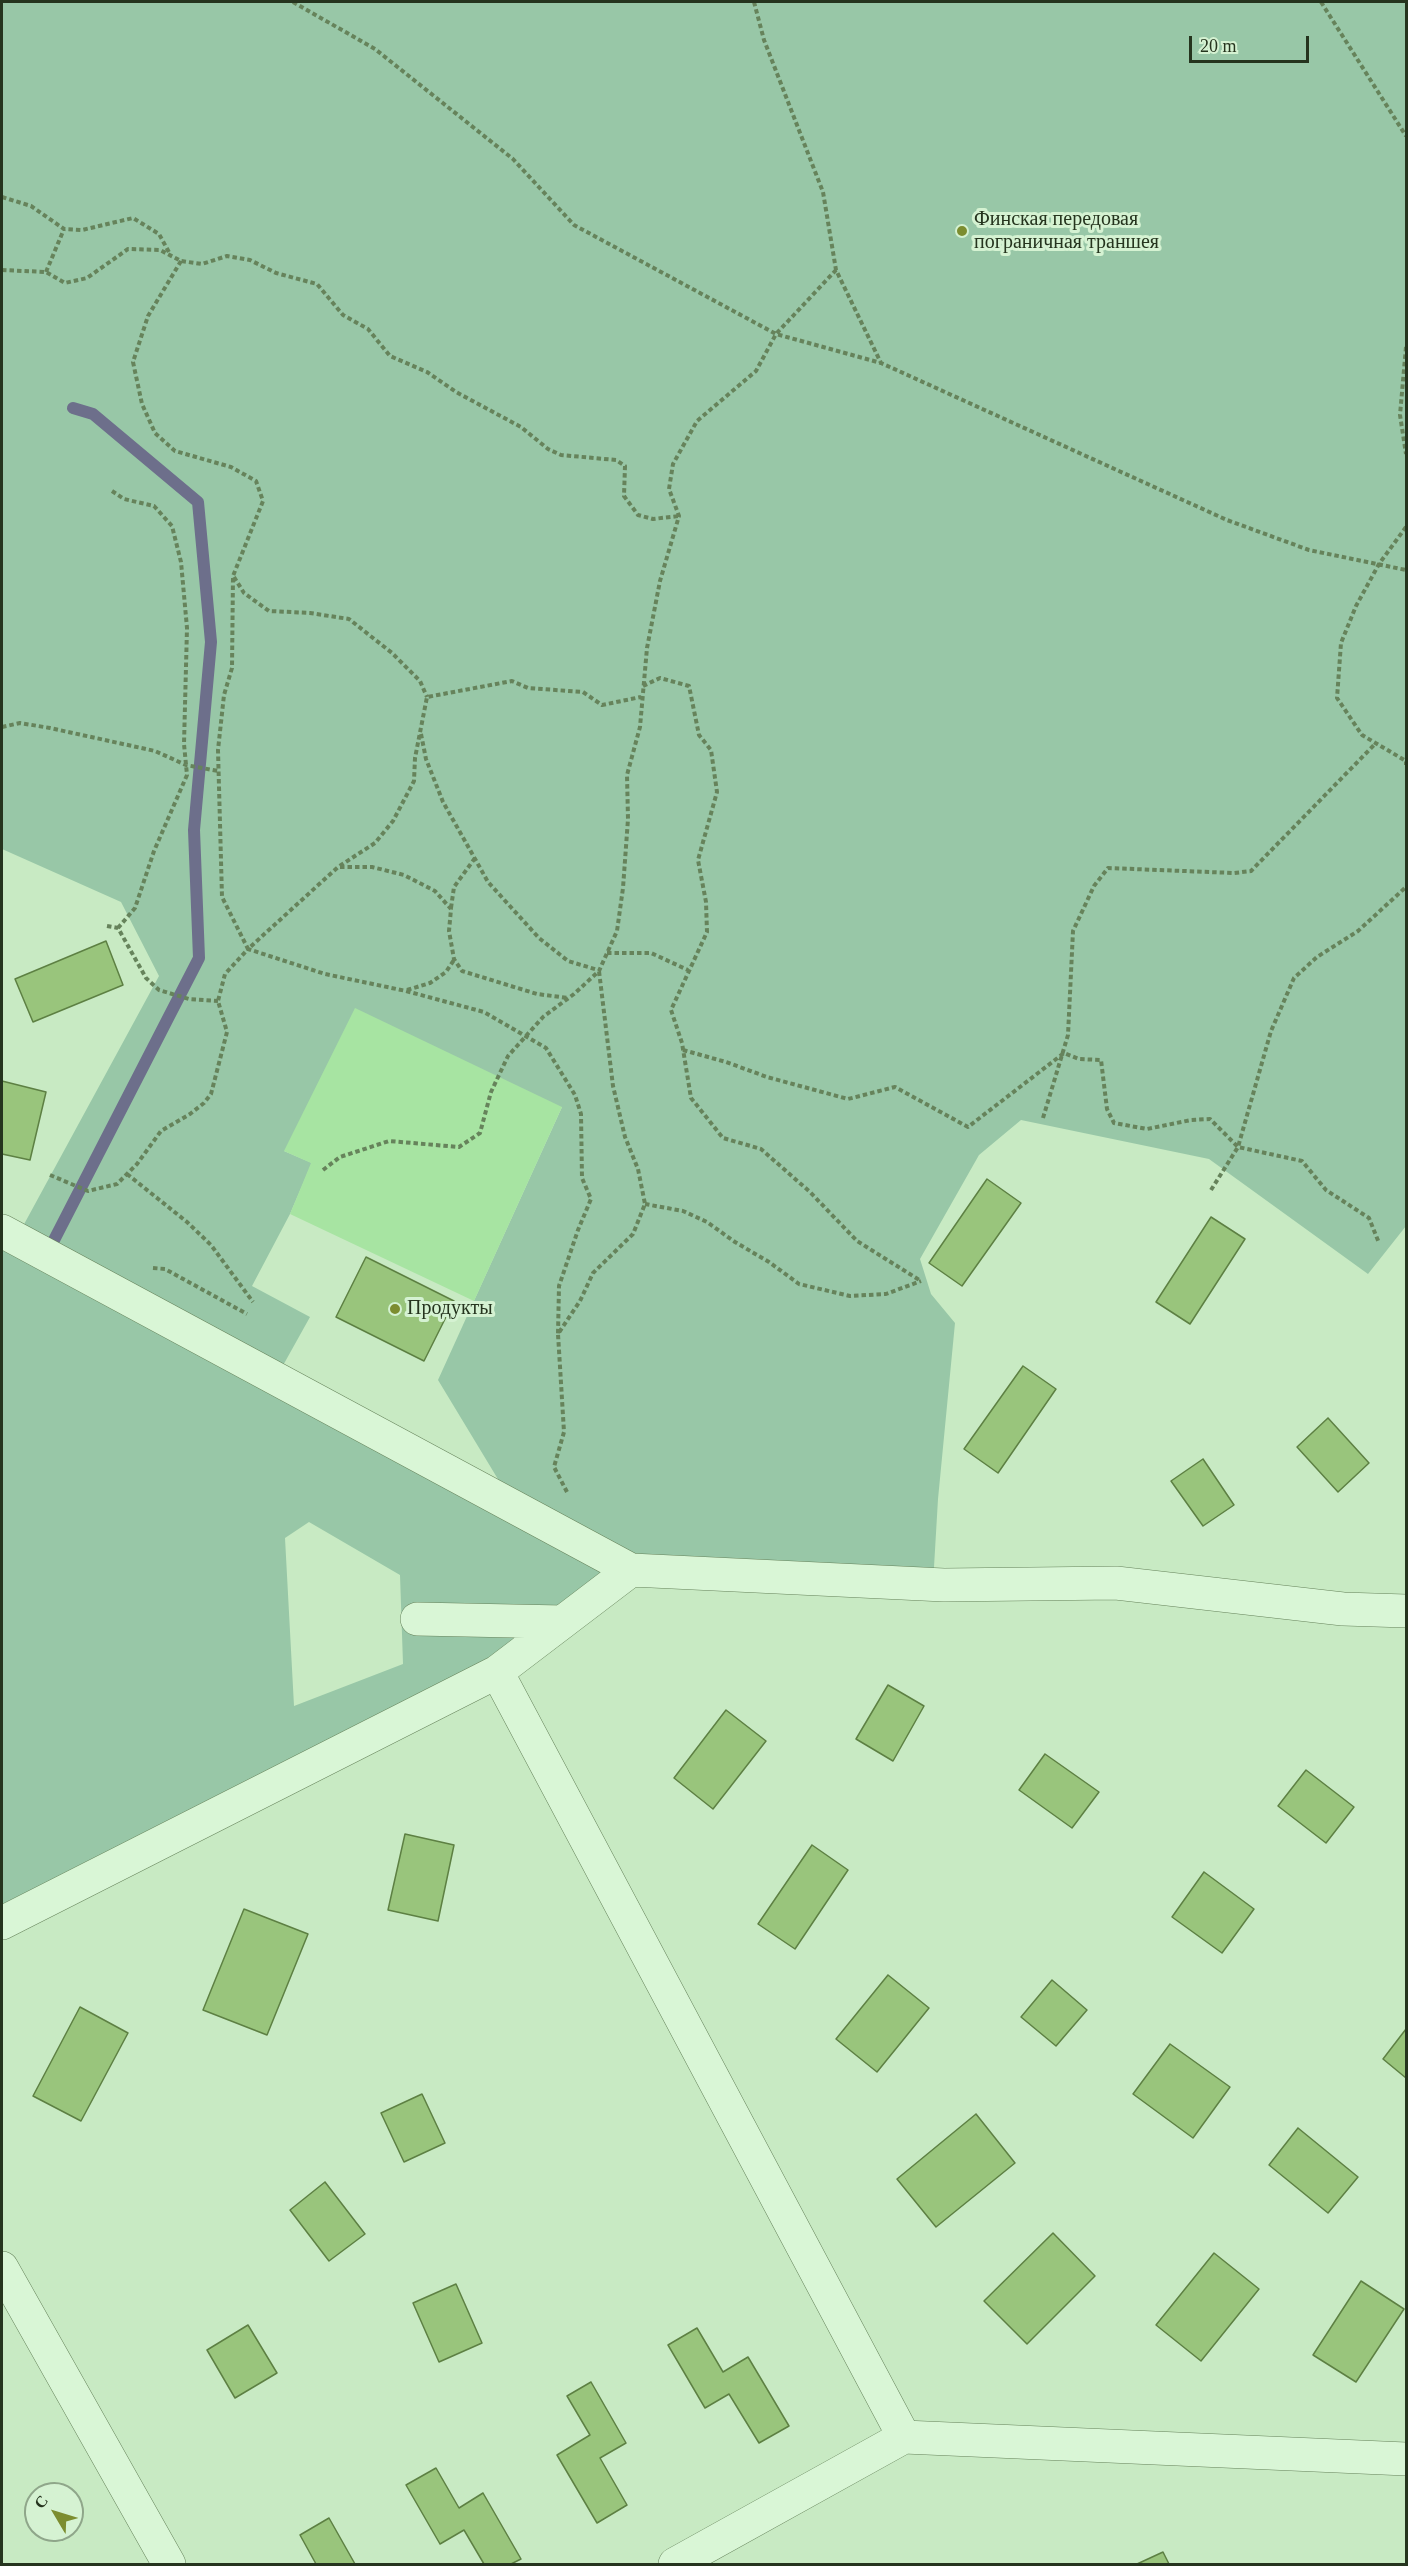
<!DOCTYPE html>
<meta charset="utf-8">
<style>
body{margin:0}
#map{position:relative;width:1408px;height:2566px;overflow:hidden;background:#c8eac3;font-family:Georgia,serif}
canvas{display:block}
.frame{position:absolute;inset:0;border:3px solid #25341e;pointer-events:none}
.north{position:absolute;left:24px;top:2482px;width:60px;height:60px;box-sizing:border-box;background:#d5f2d2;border:2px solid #8fa68a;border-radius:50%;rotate:308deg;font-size:16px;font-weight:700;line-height:24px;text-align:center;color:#25341e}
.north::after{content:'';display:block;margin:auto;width:21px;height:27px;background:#7c8d30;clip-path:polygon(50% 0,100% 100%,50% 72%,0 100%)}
.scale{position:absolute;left:1189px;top:36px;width:120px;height:27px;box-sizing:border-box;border:3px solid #25341e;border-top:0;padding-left:8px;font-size:18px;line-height:21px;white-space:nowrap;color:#25341e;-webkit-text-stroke:4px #d5f2d2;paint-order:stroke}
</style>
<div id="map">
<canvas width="1408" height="2566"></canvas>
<div class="frame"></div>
<div class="north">С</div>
<div class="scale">20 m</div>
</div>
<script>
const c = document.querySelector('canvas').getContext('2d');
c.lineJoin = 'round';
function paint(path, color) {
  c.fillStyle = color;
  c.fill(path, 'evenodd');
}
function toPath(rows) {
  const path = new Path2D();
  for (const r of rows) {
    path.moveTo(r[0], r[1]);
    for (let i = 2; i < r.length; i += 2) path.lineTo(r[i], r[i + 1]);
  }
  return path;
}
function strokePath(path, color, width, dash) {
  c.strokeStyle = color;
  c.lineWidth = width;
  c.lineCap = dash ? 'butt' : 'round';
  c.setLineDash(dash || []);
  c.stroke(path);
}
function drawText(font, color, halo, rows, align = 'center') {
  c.font = font + ' Georgia,serif';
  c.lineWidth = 6;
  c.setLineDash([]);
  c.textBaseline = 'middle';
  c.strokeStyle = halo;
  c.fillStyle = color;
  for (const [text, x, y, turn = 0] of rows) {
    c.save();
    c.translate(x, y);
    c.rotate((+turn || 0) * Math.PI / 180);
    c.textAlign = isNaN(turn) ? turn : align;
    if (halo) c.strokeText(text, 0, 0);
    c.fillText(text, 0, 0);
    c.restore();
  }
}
const green = toPath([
 [2,2,1406,2,1406,1226,1368,1274,1209,1159,1021,1120,979,1155,920,1259,931,1294,955,1323,938,1499,933,1584,643,1571,506,1665,2,1923,2,1235,16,1239,159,976,121,902,2,849],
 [562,1107,438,1380,513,1504,276,1378,310,1317,252,1286,290,1214,312,1163,284,1151],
 [309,1522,400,1575,403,1664,294,1706,285,1538]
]);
const sand = toPath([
 [355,1008,562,1107,474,1301,290,1214,311,1163,284,1151]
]);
const stream = toPath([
 [52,1244,199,958,194,830,211,642,198,502,93,414,73,408]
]);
const building = toPath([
 [106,941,123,985,33,1022,15,979,106,941],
 [2,1081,46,1092,30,1160,2,1154,2,1081],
 [987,1179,1021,1203,962,1286,929,1263,987,1179],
 [1211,1217,1245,1239,1190,1324,1156,1302,1211,1217],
 [366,1257,454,1301,424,1361,336,1317,366,1257],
 [1023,1366,1056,1389,998,1473,964,1449,1023,1366],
 [1328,1418,1369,1463,1338,1492,1297,1447,1328,1418],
 [1203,1459,1234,1505,1203,1526,1171,1481,1203,1459],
 [888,1685,924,1706,893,1761,856,1739,888,1685],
 [726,1710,766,1741,713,1809,674,1778,726,1710],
 [1045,1754,1099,1792,1072,1828,1019,1790,1045,1754],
 [1306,1770,1354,1807,1326,1843,1278,1806,1306,1770],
 [405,1834,454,1845,438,1921,388,1910,405,1834],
 [812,1845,848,1870,795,1949,758,1924,812,1845],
 [1204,1872,1254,1909,1222,1953,1172,1917,1204,1872],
 [244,1909,308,1934,267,2035,203,2010,244,1909],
 [888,1975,929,2008,877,2072,836,2039,888,1975],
 [1052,1980,1087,2010,1056,2046,1021,2017,1052,1980],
 [80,2007,128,2033,81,2121,33,2096,80,2007],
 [1406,2029,1406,2078,1383,2059,1406,2029],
 [1170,2044,1230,2087,1193,2138,1133,2094,1170,2044],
 [422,2094,445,2143,404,2162,381,2113,422,2094],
 [976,2114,1015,2163,936,2227,897,2179,976,2114],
 [1298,2128,1358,2177,1328,2213,1269,2165,1298,2128],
 [325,2182,365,2234,329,2261,290,2210,325,2182],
 [1053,2233,1095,2276,1027,2344,984,2301,1053,2233],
 [1214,2253,1259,2289,1201,2361,1156,2325,1214,2253],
 [1361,2281,1404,2309,1356,2382,1313,2355,1361,2281],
 [456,2284,482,2343,439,2362,413,2303,456,2284],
 [248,2325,277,2373,235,2398,207,2350,248,2325],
 [697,2328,723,2372,748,2357,789,2426,759,2443,729,2394,705,2408,668,2345,697,2328],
 [591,2382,626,2443,600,2458,627,2505,597,2523,557,2455,590,2435,567,2396,591,2382],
 [436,2468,459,2508,483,2493,521,2559,511,2564,484,2564,464,2530,440,2544,406,2485,436,2468],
 [329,2518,355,2564,316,2564,300,2535,329,2518],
 [1163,2552,1169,2564,1137,2564,1163,2552]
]);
const path = toPath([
 [293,2,375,49,513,159,574,225,776,334,881,363,1227,520,1309,550,1406,570],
 [754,2,764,40,823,192,836,270,881,363],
 [1321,2,1406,136],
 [2,197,31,206,64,229,82,230,133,218,159,234,170,254],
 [181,261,148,316,133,362,142,404,155,433,175,451,231,467,256,481,263,501,233,576,232,668,224,695,218,750,222,897,248,949,338,867,375,843,393,821,414,781,415,758,427,697,512,681,528,688,583,692,602,705,641,697],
 [2,270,46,272,65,283,87,278,128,249,160,250,181,261,202,264,227,256,250,260,276,273,317,284,343,315,368,329,390,356,427,372,456,392,521,427,548,449,561,455,616,460,625,466,624,496,638,515,653,519,679,516],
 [46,272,64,229],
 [1406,347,1400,415,1406,454],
 [112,491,124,499,154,506,172,526,181,562,187,628,184,744,187,775,154,851,135,908,118,928],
 [1406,527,1379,564,1356,606,1341,643,1337,698,1362,735,1406,761,1406,765],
 [234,577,244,593,269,611,310,613,349,619,392,653,420,681,427,697],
 [643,686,660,678,689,686,699,735,711,750,717,792,698,860,706,902,707,932,671,1010,682,1043,691,1098,723,1138,761,1149,810,1192,857,1241,921,1281],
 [2,727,20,723,50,728,155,751,186,765,218,771],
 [421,734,426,759,443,802,488,882,539,938,568,961,598,970],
 [340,867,372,867,404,875,435,891,451,909,449,931,454,959,462,971,537,994,568,998],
 [451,908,454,887,475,858],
 [107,926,118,928,146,978,159,990,189,999,218,1001],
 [607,953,651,953,688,970],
 [407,990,430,983,446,972,454,960],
 [683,1050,726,1062,767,1077,848,1099,895,1087,968,1127,1064,1053,1079,1059,1101,1060,1107,1109,1114,1123,1147,1129,1191,1120,1210,1119,1238,1147,1302,1161,1326,1190,1369,1218,1379,1243],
 [1043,1118,1068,1035,1073,931,1094,886,1108,868,1234,873,1251,871,1376,743],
 [323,1170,340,1157,389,1141,459,1147,480,1133,491,1092,508,1056,543,1017,574,994,599,971,617,931,623,888,628,819,627,775,640,727,647,648,660,581,679,516,669,489,673,464,697,421,756,371,776,334,836,270],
 [127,1174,187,1222,211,1245,253,1302],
 [50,1175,88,1191,117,1184,137,1164,161,1131,190,1114,204,1103,211,1094,227,1032,218,1001,225,974,248,949,325,974,406,991,484,1012,546,1048,575,1095,581,1114,582,1178,591,1199,578,1230,559,1286,558,1334],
 [1211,1190,1238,1147,1271,1031,1294,978,1317,957,1358,931,1406,887],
 [645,1204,683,1211,707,1222,735,1242,769,1262,799,1284,850,1296,886,1294,921,1281],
 [153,1268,165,1269,247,1314],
 [567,1492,554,1467,564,1432,558,1334,580,1301,593,1273,633,1234,645,1204,638,1169,625,1137,613,1086,599,971]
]);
const minor = toPath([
 [2,1231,631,1570,944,1585,1116,1583,1343,1609,1406,1611],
 [417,1619,562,1622],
 [497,1672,904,2437],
 [2,1923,497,1672,631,1570],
 [2,2268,169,2564],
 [675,2564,904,2437,1406,2459]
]);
const markers = [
 [962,231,6,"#7c8d30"],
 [395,1309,6,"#7c8d30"]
];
const poiNames = [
 ["Финская передовая",974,220],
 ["пограничная траншея",974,243],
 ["Продукты",407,1309]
];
paint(green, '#98c7a7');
paint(sand, '#a7e4a2');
strokePath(stream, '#6d6f8b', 12);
paint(building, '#99c57c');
strokePath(building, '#5d8043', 1.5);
strokePath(minor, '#66835b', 34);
strokePath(path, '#66835b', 4, [4.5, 3]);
strokePath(minor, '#d9f6d6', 33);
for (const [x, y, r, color] of markers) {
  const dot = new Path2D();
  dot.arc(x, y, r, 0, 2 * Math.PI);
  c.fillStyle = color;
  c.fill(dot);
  strokePath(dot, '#d5f2d2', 2);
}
drawText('20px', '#25341e', '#d5f2d2', poiNames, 'left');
</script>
